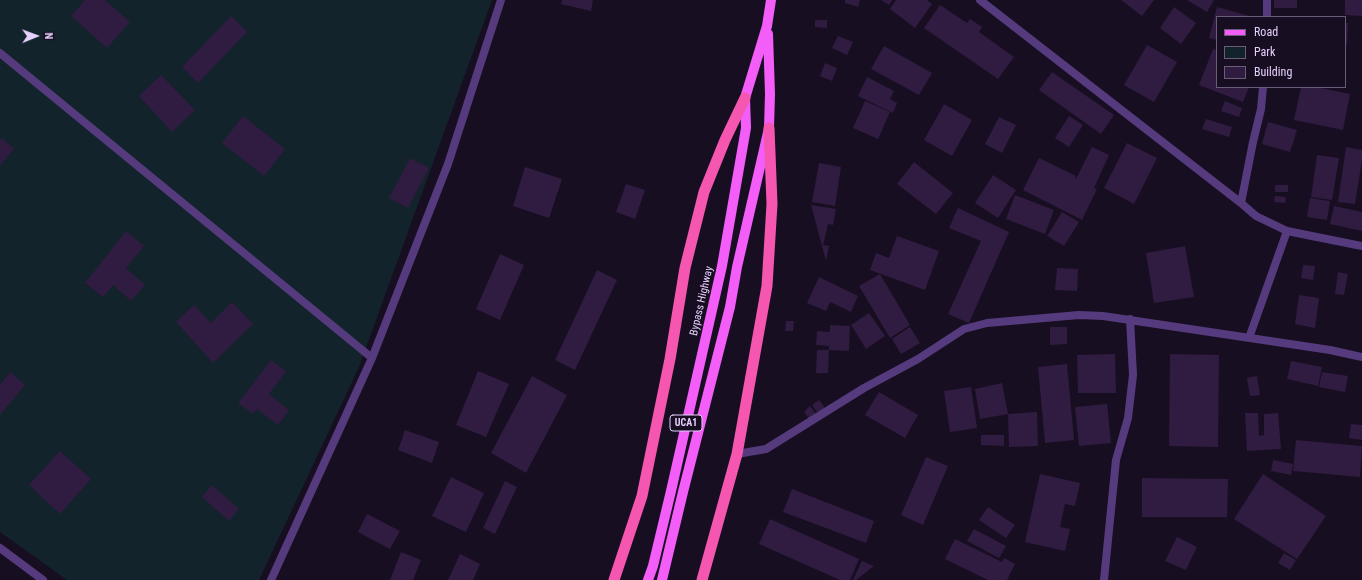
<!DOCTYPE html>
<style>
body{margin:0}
#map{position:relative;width:1362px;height:580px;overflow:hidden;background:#180e21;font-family:"Roboto Condensed",sans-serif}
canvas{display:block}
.legend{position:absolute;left:1216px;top:16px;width:130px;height:72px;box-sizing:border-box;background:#180e21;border:1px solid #6a5c79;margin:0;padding:5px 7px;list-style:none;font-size:12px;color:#e5d0fd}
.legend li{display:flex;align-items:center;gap:8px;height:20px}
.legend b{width:20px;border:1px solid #6a5c79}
.north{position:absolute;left:16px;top:16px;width:40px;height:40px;-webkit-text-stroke:3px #180e21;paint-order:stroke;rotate:89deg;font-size:11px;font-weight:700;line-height:16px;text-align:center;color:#e5d0fd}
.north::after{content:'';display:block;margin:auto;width:14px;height:18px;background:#e5d0fd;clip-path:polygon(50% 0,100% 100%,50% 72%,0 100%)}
</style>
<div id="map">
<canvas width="1362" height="580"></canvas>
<ul class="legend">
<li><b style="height:5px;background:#f35df8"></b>Road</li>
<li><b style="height:11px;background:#12232b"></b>Park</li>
<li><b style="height:11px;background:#301b41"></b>Building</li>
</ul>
<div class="north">N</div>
</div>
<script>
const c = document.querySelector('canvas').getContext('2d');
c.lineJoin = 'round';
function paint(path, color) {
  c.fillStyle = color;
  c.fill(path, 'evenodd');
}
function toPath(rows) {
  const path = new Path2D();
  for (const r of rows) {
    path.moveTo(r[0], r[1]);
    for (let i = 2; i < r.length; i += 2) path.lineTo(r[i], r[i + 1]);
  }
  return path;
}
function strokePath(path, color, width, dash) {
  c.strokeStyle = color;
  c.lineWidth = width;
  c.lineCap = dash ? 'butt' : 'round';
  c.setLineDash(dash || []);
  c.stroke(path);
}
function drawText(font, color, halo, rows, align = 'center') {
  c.font = font + ' "Roboto Condensed",sans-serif';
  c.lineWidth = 3;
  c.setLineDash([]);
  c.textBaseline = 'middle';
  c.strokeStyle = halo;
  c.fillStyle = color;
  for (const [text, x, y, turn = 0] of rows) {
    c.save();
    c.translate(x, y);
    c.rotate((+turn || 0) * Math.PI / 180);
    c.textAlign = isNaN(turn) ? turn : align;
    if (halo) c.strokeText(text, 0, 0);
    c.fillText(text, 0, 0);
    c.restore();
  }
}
const green = toPath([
 [0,0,492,0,359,367,259,580,67,580,0,532]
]);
const building = toPath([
 [85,0,105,0,130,22,107,48,71,16],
 [562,0,593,0,591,11,561,4],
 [845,0,860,0,858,7,845,3],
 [881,0,892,0,889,5],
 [896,0,927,0,932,4,915,28,890,9],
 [1121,0,1154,0,1142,16],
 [1187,0,1214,0,1207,12],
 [1274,0,1297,0,1297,8,1274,8],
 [1345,0,1362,0,1362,16,1345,15],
 [940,5,967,23,970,19,982,27,979,32,1014,57,998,79,924,28],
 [1174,7,1196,23,1181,44,1160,28],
 [1217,7,1253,17,1217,17,1217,40,1209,38],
 [231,16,247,32,198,83,182,67],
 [815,20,827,20,827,28,815,27],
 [1345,23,1348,23,1347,45,1345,45],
 [838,36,853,42,847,55,832,48],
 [1147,45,1177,62,1154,102,1124,85],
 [884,46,932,73,919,95,871,69],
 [1213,49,1217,50,1217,87,1249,87,1243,102,1199,85],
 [825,63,837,68,832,81,820,76],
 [1052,72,1114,115,1101,134,1039,90],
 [161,75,195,110,172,132,139,96],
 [867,77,894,91,890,99,897,103,893,113,858,96],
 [1301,87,1316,87,1350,94,1343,130,1294,120],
 [865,101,890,112,878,139,853,128],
 [1225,101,1242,108,1239,117,1221,111],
 [944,104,972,120,952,156,924,140],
 [243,116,285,149,264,176,222,143],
 [1069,116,1083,125,1069,147,1055,138],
 [999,117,1016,125,1002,153,985,144],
 [1206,119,1232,127,1229,137,1202,129],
 [1268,122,1297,130,1290,152,1262,144],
 [2,138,14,149,0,165,0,141],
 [1127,143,1157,158,1134,204,1104,188],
 [1092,147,1109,155,1094,188,1097,189,1082,220,1023,190,1039,158,1076,176,1075,179,1076,179],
 [1346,147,1362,150,1362,160,1355,204,1338,202],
 [1317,155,1339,158,1332,200,1311,197],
 [410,158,429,168,408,208,389,198],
 [914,162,953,193,936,214,897,184],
 [819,163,841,167,835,206,812,202],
 [525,167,562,179,549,218,513,206],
 [993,175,1016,190,998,218,975,203],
 [626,184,645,190,635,219,616,212],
 [1275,185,1288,185,1288,192,1275,192],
 [1015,195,1054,210,1045,234,1006,219],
 [1275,196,1286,197,1285,203,1274,202],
 [1310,198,1330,201,1327,220,1307,217],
 [811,205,836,209,833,225,828,224,823,245,829,246,826,261],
 [1334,206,1362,212,1362,231,1330,224],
 [958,208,1009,232,969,323,948,314,981,241,949,228],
 [1062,212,1079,222,1064,246,1047,236],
 [126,231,144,246,126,268,145,285,131,301,113,285,103,297,85,283],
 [897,236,939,251,925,290,870,270,876,253,889,258],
 [1185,246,1194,297,1154,303,1146,253],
 [500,254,524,265,500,320,476,309],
 [1303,265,1315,266,1313,280,1301,278],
 [1057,268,1078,269,1077,291,1055,290],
 [597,270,617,280,575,370,555,360],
 [1338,272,1348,274,1344,295,1335,294],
 [880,274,910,325,890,338,859,286],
 [819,277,858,296,851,312,830,302,826,311,807,303],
 [1299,295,1319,298,1315,328,1295,324],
 [232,302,253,324,213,363,176,322,194,305,211,323],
 [869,313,885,336,866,349,851,325],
 [786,321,794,321,793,331,785,331],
 [830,325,850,326,849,351,829,350,829,346,816,345,817,331,830,332],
 [910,327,920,343,901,354,892,339],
 [1050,327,1067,327,1067,344,1050,345],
 [817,350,829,350,828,373,816,373],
 [1115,354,1116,393,1078,393,1077,355],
 [1170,354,1219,355,1218,447,1169,446],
 [271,360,286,371,269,394,289,410,278,425,257,409,253,414,238,403],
 [1291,361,1322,367,1318,386,1287,379],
 [1067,364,1074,440,1045,443,1038,367],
 [478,371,509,384,486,437,456,425],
 [10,372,25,385,0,415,0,385],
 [1322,372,1348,376,1345,392,1319,387],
 [532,376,567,395,526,473,491,453],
 [1257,376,1260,395,1250,396,1247,378],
 [1002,383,1008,414,980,419,975,389],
 [971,387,977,428,950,432,944,391],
 [879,392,918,415,905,438,865,415],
 [819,400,825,408,818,413,812,405],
 [1107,404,1111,443,1079,446,1075,407],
 [810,406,817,415,810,420,804,412],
 [1037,412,1038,446,1009,447,1008,414],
 [1245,413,1258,413,1259,436,1264,435,1264,414,1278,413,1281,449,1247,451],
 [1351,424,1362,425,1362,440,1349,438],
 [405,430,439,442,432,463,398,450],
 [981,435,1004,435,1004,446,981,445],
 [1296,440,1362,446,1360,477,1293,471],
 [60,451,91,479,60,514,29,485],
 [926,457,948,466,923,525,901,515],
 [1273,460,1293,464,1291,475,1271,471],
 [1040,474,1080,483,1075,506,1065,504,1060,527,1070,529,1065,551,1025,542],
 [1263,474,1326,516,1297,559,1234,519],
 [451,477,484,493,466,532,432,516],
 [1142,478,1228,479,1227,517,1142,517],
 [505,481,517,487,495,534,483,528],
 [212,485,239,509,229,521,202,497],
 [792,489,874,521,866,543,783,512],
 [988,507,1015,525,1006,538,979,520],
 [367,514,400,531,390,549,358,532],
 [770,519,859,559,850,580,840,580,759,544],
 [974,529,1006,546,999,558,967,541],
 [1177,537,1197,547,1186,570,1165,561],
 [955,539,1002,562,1004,558,1015,564,1007,580,988,580,945,559],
 [401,552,421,560,413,580,390,580],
 [1284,553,1296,560,1290,570,1278,563],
 [460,554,480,564,473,580,448,580],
 [862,561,874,566,856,580,853,580]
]);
const minor = toPath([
 [980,0,1241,203,1256,216,1287,231,1362,246],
 [1267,17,1267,0],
 [0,53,372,358],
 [1241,203,1253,142,1261,109,1263,87],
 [1249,338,1287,231],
 [737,454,766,449,864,388,918,359,964,329,987,323,1079,315,1103,316,1330,350,1362,357],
 [0,548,43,580],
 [271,580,372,358,448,164,501,0],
 [1104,580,1116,460,1128,418,1133,375,1130,319]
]);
const primary = toPath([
 [648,580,653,566,671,491,722,266,746,128,745,98,767,26,771,0],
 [662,580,683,492,730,307,737,267,769,128,770,94,768,34]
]);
const trunk = toPath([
 [614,580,642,496,670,359,685,268,704,192,725,140,745,98],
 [702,580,737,454,767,286,772,204,769,128]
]);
const shields = [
 [686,423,32]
];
const shieldNames = [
 ["UCA1",686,423]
];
const streetNames = [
 ["Bypass Highway",702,301,-77]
];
paint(green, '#12232b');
paint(building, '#301b41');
strokePath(minor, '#553b7e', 8);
strokePath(primary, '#f35df8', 10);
strokePath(trunk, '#f557b0', 11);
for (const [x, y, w] of shields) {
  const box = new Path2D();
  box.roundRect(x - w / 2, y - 8, w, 16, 3);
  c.fillStyle = '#180e21';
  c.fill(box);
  strokePath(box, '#e5d0fd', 1);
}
drawText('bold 10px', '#e5d0fd', null, shieldNames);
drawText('11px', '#e5d0fd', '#180e21', streetNames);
</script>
